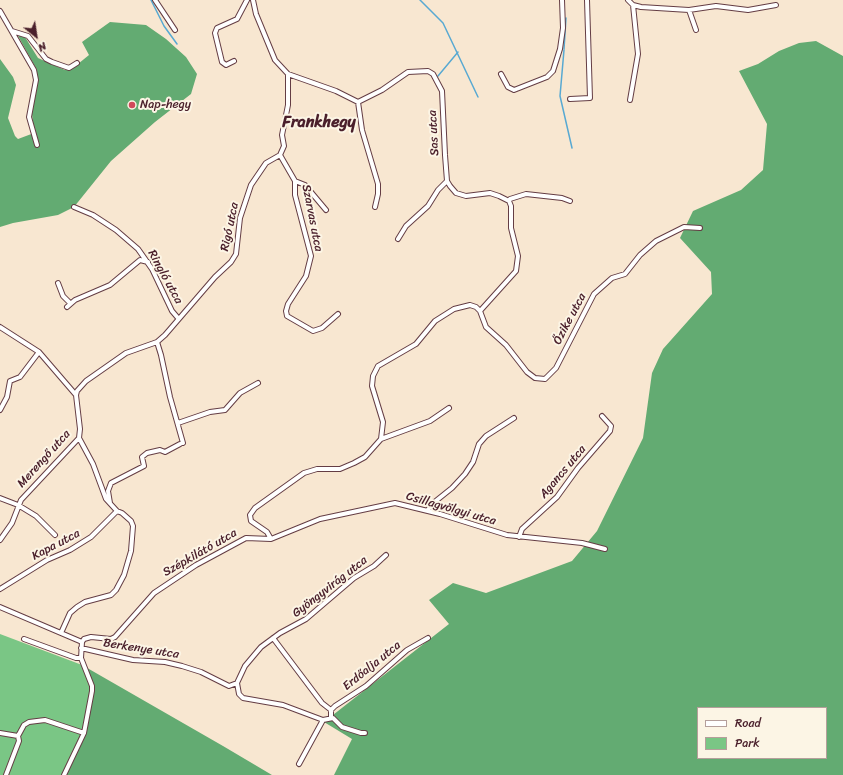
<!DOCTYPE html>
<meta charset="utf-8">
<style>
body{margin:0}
#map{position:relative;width:843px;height:775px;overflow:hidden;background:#f8e7d1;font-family:Sriracha,sans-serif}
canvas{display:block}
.legend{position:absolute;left:697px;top:707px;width:130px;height:52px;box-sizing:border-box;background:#fcf5e5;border:1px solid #b59f9b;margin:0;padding:5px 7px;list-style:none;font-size:12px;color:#4a1f2b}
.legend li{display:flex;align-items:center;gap:8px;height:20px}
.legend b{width:20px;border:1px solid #b59f9b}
.north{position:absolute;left:16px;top:16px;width:40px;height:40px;-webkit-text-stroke:3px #fcf5e5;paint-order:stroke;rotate:150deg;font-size:11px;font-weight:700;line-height:16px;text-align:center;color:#4a1f2b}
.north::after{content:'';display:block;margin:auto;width:14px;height:18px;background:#4a1f2b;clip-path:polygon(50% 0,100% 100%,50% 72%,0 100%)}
</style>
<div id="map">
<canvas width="843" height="775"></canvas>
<ul class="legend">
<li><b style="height:5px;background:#fff"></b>Road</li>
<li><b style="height:11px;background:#7ac685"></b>Park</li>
</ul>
<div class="north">N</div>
</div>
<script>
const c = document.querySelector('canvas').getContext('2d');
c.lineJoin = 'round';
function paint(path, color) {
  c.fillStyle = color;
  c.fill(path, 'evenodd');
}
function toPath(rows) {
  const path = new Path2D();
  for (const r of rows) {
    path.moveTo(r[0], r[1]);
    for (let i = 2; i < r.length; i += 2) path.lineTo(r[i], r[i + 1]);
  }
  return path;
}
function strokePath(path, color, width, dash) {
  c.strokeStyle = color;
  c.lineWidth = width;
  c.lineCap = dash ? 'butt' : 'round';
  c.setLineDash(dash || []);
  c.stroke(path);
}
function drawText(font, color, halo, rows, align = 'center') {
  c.font = font + ' Sriracha,sans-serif';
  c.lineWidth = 4;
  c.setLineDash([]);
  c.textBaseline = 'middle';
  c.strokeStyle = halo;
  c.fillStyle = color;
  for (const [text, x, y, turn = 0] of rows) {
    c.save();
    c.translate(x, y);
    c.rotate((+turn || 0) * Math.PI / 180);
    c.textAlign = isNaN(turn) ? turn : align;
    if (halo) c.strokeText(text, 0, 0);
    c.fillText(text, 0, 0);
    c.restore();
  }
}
const green = toPath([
 [0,634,82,665,92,686,86,727,64,775,0,775]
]);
const forest = toPath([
 [110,22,146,25,166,39,186,57,197,74,191,94,155,122,111,161,74,207,58,215,13,223,0,227,0,59,13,77,16,85,8,118,15,136,18,139,34,133,32,114,37,87,37,70,17,34,25,37,38,58,65,70,73,68,89,55,82,42],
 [816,41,843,56,843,775,334,775,352,739,324,722,449,624,429,600,453,583,486,593,572,561,597,531,643,438,652,373,663,349,712,294,711,272,680,238,693,211,741,190,763,170,767,124,739,71,758,64,779,51,799,43],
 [698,708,826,708,826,758,698,758],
 [82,665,223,746,272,775,64,775,84,733,92,691]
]);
const stream = toPath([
 [151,0,164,26,177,44],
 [420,0,443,23,478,97],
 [564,49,566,18],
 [564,50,560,96,572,148],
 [438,76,458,52]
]);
const street = toPath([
 [155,0,175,30],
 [253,0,256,14,275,60,288,74,288,105,282,135,284,146,280,155],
 [628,0,633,5,641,7,689,10,716,6,748,10,776,5],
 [689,10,696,30],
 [0,11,34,70,36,80,29,117,37,145],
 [12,31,28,36,46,59,52,62,69,68,77,63],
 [234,61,226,65,222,62,215,33,217,28,237,19,247,0],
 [288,74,336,91,358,102,382,90,408,72,428,71,433,74,442,91,445,155,447,181,450,186,456,193,466,196,490,193,499,196,509,201,511,206,511,228,518,256,516,271,480,311],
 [501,74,508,87,514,90,547,77,553,71,560,49,563,28,562,0],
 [570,99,590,98,587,0],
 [630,100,638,54,633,5],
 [358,102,362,130,378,184,378,194,375,207],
 [280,155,295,181,295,195,311,256,306,276,288,304,286,311,287,316,313,331,322,328,338,314],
 [295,181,305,185,326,210],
 [509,201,510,199,526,194,562,198,570,201],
 [74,207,93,215,116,230,138,249,152,269,172,311,178,318],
 [398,239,406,226,428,206,438,190,447,181],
 [58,283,63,296,70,303],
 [67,307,75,300,110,285,140,260,148,262],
 [480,311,486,327,506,345,527,372,535,378,545,379,556,368,594,294,612,278,625,274,640,255,656,241,684,227,700,228],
 [0,327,39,352,76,395],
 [157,342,161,355,170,397,183,443],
 [0,410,7,397,10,381,20,377,39,352],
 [178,423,210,412,225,410,240,393,258,383],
 [381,439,430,421,449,408],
 [0,498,18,505,36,516,55,535],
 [110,503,108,491,111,483,144,466,142,457,147,453,160,450,165,452,180,444],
 [428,510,432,504,452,488,465,474,473,462,479,444,486,436,514,418],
 [519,537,522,529,557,497,578,468,610,431,611,426,602,416],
 [271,539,320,519,395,503,440,514,507,535,582,543,605,549],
 [0,540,12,523,21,500,79,438,80,429,76,395,77,391,86,381,126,353,157,342,165,335,215,277,231,262,236,254,240,218,251,185,266,163,280,155],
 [0,589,47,560,70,550,91,537,117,511],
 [0,607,82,642],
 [61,633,70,613,77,607,85,602,111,595,116,590,124,575,131,551,133,526,131,521,122,513,117,511,106,499,93,464,79,438],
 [273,638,322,703,331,710,331,718],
 [24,639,76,658,81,658],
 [81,648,133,660,165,662,182,666,201,672,229,686,237,683,239,694,243,698,283,705,323,720],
 [237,683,245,666,261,647,280,633,306,619,354,578,374,566,386,555],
 [331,710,335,706,366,686,407,650,428,638],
 [0,733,18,736,24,725,29,722,45,720,84,733],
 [299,764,323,720,333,718,342,727,361,733,365,733],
 [6,775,19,741,18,736],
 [64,775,84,733,92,691,92,686,81,658,82,642,84,639,91,637,111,639,115,637,154,593,196,565,246,538,271,539,267,532,251,521,250,515,255,508,304,473,317,469,340,469,354,463,365,457,381,439,383,422,372,386,373,376,378,366,416,344,435,321,454,309,470,305,476,307,480,311]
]);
const markers = [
 [132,105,4,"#d1495b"]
];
const poiNames = [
 ["Nap-hegy",140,105]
];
const streetNames = [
 ["Sas utca",434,133,-93],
 ["Szarvas utca",312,218,79],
 ["Rigó utca",230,227,-78],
 ["Ringló utca",165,277,61],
 ["Őzike utca",570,319,-62],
 ["Merengő utca",44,459,-48],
 ["Agancs utca",563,472,-50],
 ["Csillagvölgyi utca",451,509,16],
 ["Kapa utca",56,545,-28],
 ["Szépkilátó utca",200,553,-30],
 ["Gyöngyvirág utca",330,587,-38],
 ["Berkenye utca",141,649,9],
 ["Erdőalja utca",372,666,-39]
];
const districtNames = [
 ["Frankhegy",319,123]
];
paint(green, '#7ac685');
paint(forest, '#63ab72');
strokePath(stream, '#58a9d2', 1.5);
strokePath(street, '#643d44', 6);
strokePath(street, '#fff', 4);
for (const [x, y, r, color] of markers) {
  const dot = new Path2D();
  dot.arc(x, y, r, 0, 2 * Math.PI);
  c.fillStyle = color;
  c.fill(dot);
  strokePath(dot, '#fcf5e5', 1.5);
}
drawText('12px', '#4a1f2b', '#fcf5e5', poiNames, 'left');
drawText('12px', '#4a1f2b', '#fcf5e5', streetNames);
drawText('bold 16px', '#4a1f2b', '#fcf5e5', districtNames);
</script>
